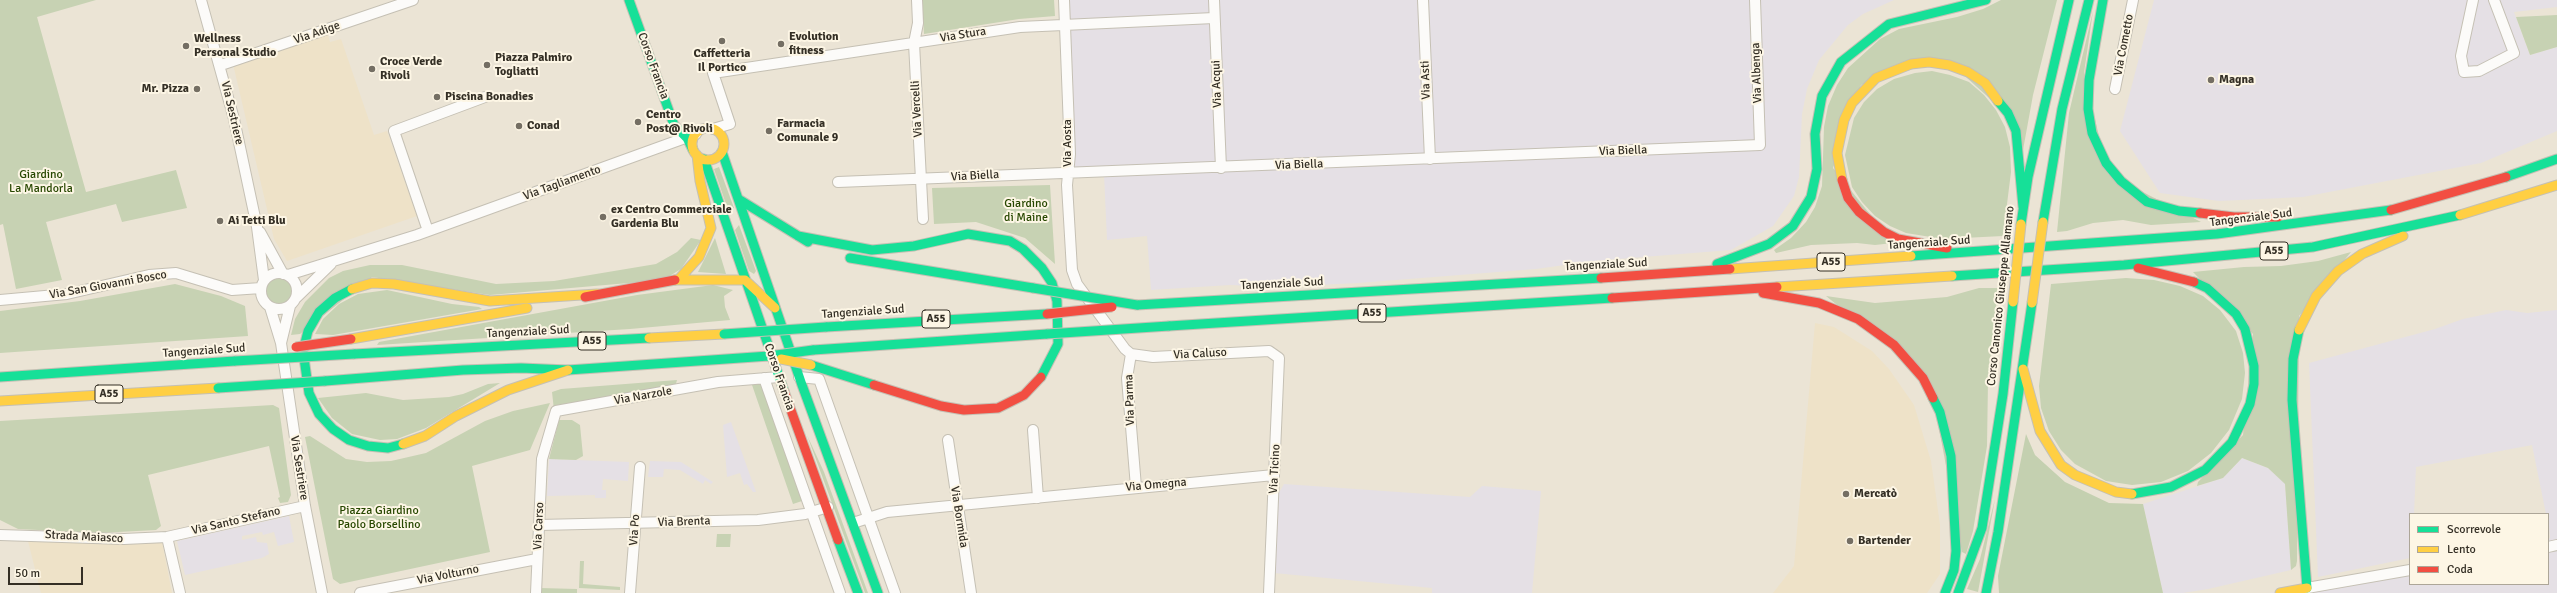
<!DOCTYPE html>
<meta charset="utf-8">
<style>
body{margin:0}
#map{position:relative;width:2557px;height:593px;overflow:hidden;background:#ebe4d5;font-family:Signika,sans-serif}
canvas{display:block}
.legend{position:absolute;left:2409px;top:513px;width:140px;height:72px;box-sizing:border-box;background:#fdf6e5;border:1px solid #ada698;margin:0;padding:5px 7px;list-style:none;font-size:12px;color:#342f25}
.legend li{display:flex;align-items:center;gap:8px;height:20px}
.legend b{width:20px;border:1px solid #ada698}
.scale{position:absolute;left:8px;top:567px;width:75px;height:18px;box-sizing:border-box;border:2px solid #342f25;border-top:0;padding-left:5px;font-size:12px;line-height:14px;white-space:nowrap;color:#342f25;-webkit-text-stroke:3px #fdf6e5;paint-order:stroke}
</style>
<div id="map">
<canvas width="2557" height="593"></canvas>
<ul class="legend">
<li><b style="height:5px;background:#16e098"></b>Scorrevole</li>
<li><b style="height:5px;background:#ffcf43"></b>Lento</li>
<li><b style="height:5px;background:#f24e42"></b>Coda</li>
</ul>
<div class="scale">50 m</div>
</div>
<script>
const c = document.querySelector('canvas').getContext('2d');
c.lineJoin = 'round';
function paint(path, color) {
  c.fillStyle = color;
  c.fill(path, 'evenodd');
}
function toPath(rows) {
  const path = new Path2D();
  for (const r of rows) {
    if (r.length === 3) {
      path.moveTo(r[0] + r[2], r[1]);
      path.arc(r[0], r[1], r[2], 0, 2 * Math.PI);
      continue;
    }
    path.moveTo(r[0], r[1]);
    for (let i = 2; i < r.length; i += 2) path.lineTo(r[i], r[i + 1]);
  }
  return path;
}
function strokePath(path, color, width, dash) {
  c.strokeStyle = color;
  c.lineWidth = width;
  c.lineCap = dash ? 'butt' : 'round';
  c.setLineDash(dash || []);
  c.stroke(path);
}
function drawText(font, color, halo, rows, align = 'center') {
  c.font = font + ' Signika,sans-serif';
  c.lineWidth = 4;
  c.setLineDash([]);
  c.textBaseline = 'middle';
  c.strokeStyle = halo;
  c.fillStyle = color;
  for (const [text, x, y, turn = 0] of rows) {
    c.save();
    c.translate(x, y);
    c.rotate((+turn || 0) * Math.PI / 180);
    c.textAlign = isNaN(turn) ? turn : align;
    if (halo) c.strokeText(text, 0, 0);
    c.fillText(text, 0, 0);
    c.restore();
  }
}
const built = toPath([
 [327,32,330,42,341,39,374,135,387,131,417,216,287,261,274,239,233,64],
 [1815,323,1834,327,1872,351,1889,369,1914,405,1931,461,1940,525,1940,574,1927,593,1773,593,1794,566],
 [28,541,162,542,172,593,41,593]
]);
const industrial = toPath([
 [1066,0,1894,0,1863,14,1848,25,1819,60,1807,89,1802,114,1799,177,1794,196,1773,226,1731,250,1593,261,1536,269,1358,283,1275,287,1230,285,1151,290,1147,236,1107,240,1104,174,1072,174],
 [2154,0,2557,0,2557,7,2514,12,2530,55,2557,47,2557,131,2481,163,2303,197,2219,201,2160,193,2120,131],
 [2506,310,2527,313,2557,310,2557,593,2269,593,2410,566,2410,584,2548,584,2548,539,2550,538,2548,514,2546,514,2532,445,2416,467,2414,514,2410,514,2410,558,2318,577,2309,363,2435,329,2463,319],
 [731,422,756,492,753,492,747,484,744,485,740,473,727,477,723,425],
 [2242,458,2268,468,2285,483,2291,570,2208,589,2183,593,2163,593,2143,504,2223,478],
 [549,459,629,462,628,481,603,479,602,490,606,490,606,498,595,498,595,495,547,496],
 [650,461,681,462,713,482,711,484,705,480,703,484,680,470,664,469,663,477,648,477],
 [1284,484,1470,497,1482,486,1541,491,1532,593,1432,593,1432,588,1274,573,1277,496],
 [289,516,294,542,278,546,274,532,263,535,262,532,242,536,242,540,256,537,257,542,267,543,269,554,262,558,185,575,177,541]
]);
const green = toPath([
 [0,0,96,0,37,17,86,192,176,170,187,208,122,222,116,204,46,222,62,280,16,289,3,224,0,225],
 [922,0,1054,0,1055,16,1019,19,924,34],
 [2001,0,2057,0,2033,95,2023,150,2018,124,1946,59,1861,85,1833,168,1893,243,1875,245,1857,243,1811,245,1776,253,1774,250,1791,238,1806,222,1815,207,1822,186,1824,127,1828,106,1837,85,1848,68,1880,39,1899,29,1957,17,1983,9],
 [2093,11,2084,73,2108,174,2201,222,2151,225,2123,220,2093,223,2067,231,2057,232,2069,113],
 [2557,15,2557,47,2530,55,2516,17],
 [1932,71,1950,75,1969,82,1984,95,1996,110,2005,127,2010,147,2011,172,2003,236,1943,239,1906,233,1890,226,1875,216,1862,202,1852,187,1845,155,1854,118,1864,102,1877,89,1894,79,1915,73],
 [719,167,734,208,728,210,714,169],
 [1050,185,1055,264,1025,238,976,222,934,224,932,188],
 [739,225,756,271,754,274,749,271,735,230],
 [691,238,701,240,681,269,663,280,490,295,372,277,300,334,291,335,295,319,305,302,329,278,343,271,370,265,402,265,496,284,554,281,656,264,677,252],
 [715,238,726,274,698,272],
 [2351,252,2299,316,2297,561,2296,566,2291,570,2285,484,2268,468,2242,458,2223,478,2197,486,2198,482,2243,435,2253,334,2193,272,2244,267,2281,266,2318,261],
 [2126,278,2154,280,2180,286,2203,296,2220,310,2236,331,2243,353,2245,373,2242,399,2229,430,2211,453,2188,471,2161,482,2132,485,2106,481,2075,464,2061,450,2049,431,2041,408,2039,386,2051,284],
 [279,291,13],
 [175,284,221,296,245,306,248,336,0,353,0,311,80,301],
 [713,285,733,290,724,296,725,307,730,320,630,329,377,345,379,342,637,295],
 [1979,288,1998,288,1988,381,1987,446,1973,531,1966,554,1962,552,1930,380,1826,296,1875,303,1947,297],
 [387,290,452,304,479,307,482,309,333,335,315,334,323,319,339,304,358,294],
 [677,380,675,387,554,410,552,392,561,389],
 [761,380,802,501,793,504,751,382],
 [500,383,426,428,397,439,380,440,352,434,332,418,318,398,366,393,403,400,449,397,463,394,488,384],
 [550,403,530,450,472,466,490,552,340,584,333,579,305,437,310,436,346,459,367,462,391,461,426,453,485,421,513,411],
 [273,405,279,408,291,495,288,502,280,503,278,498,280,497,269,446,148,475,161,526,156,530,99,533,18,529,0,520,0,421],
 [559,420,572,420,580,425,583,456,576,460,549,459],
 [807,435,824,472,868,593,865,593],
 [1995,499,1978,592,1967,589,1980,559],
 [717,534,731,534,730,547,716,547],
 [580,561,584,561,583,584,620,587,620,590,579,588],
 [540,588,577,589,577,593,540,593]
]);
const forest = toPath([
 [2026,434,2035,455,2065,482,2109,503,2143,504,2163,593,1999,593,1998,576]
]);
const street = toPath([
 [201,0,234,119,257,227,264,280],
 [917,0,918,23,914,43,923,219],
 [1064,0,1070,154,1067,185,1072,270,1077,284,1125,349,1131,354,1153,357,1269,351,1279,358,1269,593],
 [1214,0,1221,168],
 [1423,0,1430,159],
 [2473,0,2461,56,2464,72,2479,71,2514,53,2494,0],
 [221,65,413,0],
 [2115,89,2133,0],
 [713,129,730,124,713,73,1020,27,1214,18],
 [838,182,1760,145,1755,0],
 [428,231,394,131,485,97],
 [260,232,283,274],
 [279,291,18],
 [288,275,417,235,696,134],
 [296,298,331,264],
 [0,300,67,294,149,275,176,273,232,290,261,288],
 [270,307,281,343,305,506,322,593],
 [281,343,290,306],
 [1131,354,1127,378,1136,487],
 [799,377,819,379,895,593],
 [764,378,840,593],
 [1033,430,1038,498],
 [948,440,971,593],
 [853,523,887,512,1274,475],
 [539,525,758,520,805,514,828,507],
 [0,535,124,539,167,537,305,506],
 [167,537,180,593],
 [2548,547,2557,545],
 [2307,588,2410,570],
 [360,593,537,559],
 [536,593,542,459,556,411,718,382,779,377],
 [630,593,640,467]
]);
const fast = toPath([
 [629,0,674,125,687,138,693,150],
 [2103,0,2089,80,2088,109,2092,133,2106,163,2121,181,2147,202,2179,211,2200,213],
 [1998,101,2008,113,2016,131,2023,207],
 [722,152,802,385,878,593],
 [704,159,784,391],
 [2506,177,2557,159],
 [740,200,808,242],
 [2043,222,2062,109,2089,0],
 [2021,224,2028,177,2069,0],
 [798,236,872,250,914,246,968,234,1010,241,1023,249,1042,268,1052,283,1057,301,1058,344,1041,377],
 [1911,256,2217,234,2391,210],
 [850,258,1033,288],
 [1717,264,1769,244,1793,226,1811,197,1817,169,1815,134,1822,96,1841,62,1889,24,1986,0],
 [1952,276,2124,265,2313,247,2460,215],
 [352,289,335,298,319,312,308,331,303,351,309,393,319,414,333,429,349,440,368,446,388,448,403,444],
 [1137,305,1601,278],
 [1169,326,1612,298],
 [826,327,1047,314],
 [2299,330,2293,359,2292,400,2307,588],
 [813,350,1047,334],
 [354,354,649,338],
 [811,365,874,385],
 [0,377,235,361],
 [325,381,463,370,521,368,568,370,769,356],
 [1933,398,1940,412,1951,456,1956,551,1954,570,1945,593],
 [2132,494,2171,487,2205,470,2232,442,2250,404,2254,384,2254,366,2245,329,2236,314,2207,288,2194,282],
 [838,540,858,593],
 [1958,593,1982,528,2003,394,2013,302],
 [1986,593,1998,532,2032,303]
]);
const slow = toPath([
 [708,144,16],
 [1842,180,1837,153,1844,120,1852,103,1876,78,1911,64,1929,62,1949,65,1968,72,1985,83,1998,101],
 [2460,215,2557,185],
 [1730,269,1911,256],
 [679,279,699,257,711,228,700,181,697,155],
 [675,280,745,280,775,308],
 [1777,287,1952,276],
 [352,289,372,283,394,284,490,301,597,294],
 [2299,330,2316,296,2338,271,2362,254,2403,236],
 [649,338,724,334],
 [351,339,527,308],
 [2023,369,2040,431,2061,465,2075,475,2116,492,2132,494],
 [0,401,218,388],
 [403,444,425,436,456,416,508,390,568,370],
 [2280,593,2307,588]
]);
const jam = toPath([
 [1842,180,1848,198,1859,212,1884,232,1898,239,1947,248],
 [2391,210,2506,177],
 [2200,213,2234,217,2278,217],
 [2138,268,2194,282],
 [1601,278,1730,269],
 [1763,293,1819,303,1858,319,1894,345,1923,378,1933,398],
 [585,297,675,280],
 [1612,298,1777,287],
 [874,385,941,406,964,410,998,408,1024,395,1041,377],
 [784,391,838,540]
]);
const fastBridge = toPath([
 [1033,288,1137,305],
 [724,334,826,327],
 [1047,334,1169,326],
 [769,356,813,350],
 [235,361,354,354],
 [218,388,325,381]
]);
const slowBridge = toPath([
 [2013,302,2021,224],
 [2032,303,2043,222],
 [781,359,811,365]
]);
const jamBridge = toPath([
 [1047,314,1112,307],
 [296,347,351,339]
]);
const markers = [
 [722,41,4,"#746e63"],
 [781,44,4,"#746e63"],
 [186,46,4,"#746e63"],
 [487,65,4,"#746e63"],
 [372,69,4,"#746e63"],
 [2211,80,4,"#746e63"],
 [197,89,4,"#746e63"],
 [437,97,4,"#746e63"],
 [638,122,4,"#746e63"],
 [519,126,4,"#746e63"],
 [769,131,4,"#746e63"],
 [603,217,4,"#746e63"],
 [220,221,4,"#746e63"],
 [1846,494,4,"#746e63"],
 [1850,541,4,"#746e63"]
];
const shields = [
 [2274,251,28],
 [1831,262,28],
 [1372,313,28],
 [936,319,28],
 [592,341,28],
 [109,394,28]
];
const shieldNames = [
 ["A55",2274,251],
 ["A55",1831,262],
 ["A55",1372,313],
 ["A55",936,319],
 ["A55",592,341],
 ["A55",109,394]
];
const streetNames = [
 ["Via Adige",317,33,-19],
 ["Via Stura",963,35,-9],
 ["Via Cometto",2124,45,-79],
 ["Corso Francia",653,66,70],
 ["Via Albenga",1757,73,-92],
 ["Via Asti",1426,80,-92],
 ["Via Acqui",1217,84,-92],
 ["Via Vercelli",917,109,-93],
 ["Via Sestriere",232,113,77],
 ["Via Aosta",1068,143,-90],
 ["Via Biella",1623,151,-2],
 ["Via Biella",1299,165,-2],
 ["Via Biella",975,176,-3],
 ["Via Tagliamento",562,183,-20],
 ["Tangenziale Sud",2251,218,-7],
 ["Tangenziale Sud",1929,243,-4],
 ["Tangenziale Sud",1606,265,-3],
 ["Tangenziale Sud",1282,284,-3],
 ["Via San Giovanni Bosco",108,285,-10],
 ["Corso Canonico Giuseppe Allamano",2001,296,-84],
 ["Tangenziale Sud",863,312,-4],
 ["Tangenziale Sud",528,332,-3],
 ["Tangenziale Sud",204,351,-4],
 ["Via Caluso",1200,354,-3],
 ["Corso Francia",779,377,71],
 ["Via Narzole",643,396,-10],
 ["Via Parma",1130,400,-92],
 ["Via Sestriere",299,468,81],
 ["Via Ticino",1275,469,-87],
 ["Via Omegna",1156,485,-5],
 ["Via Bormida",959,517,81],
 ["Via Santo Stefano",236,521,-13],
 ["Via Brenta",684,522,-2],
 ["Via Carso",539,526,-87],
 ["Via Po",635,530,-86],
 ["Strada Maiasco",84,537,3],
 ["Via Volturno",448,575,-11]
];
const poiNames = [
 ["Evolution",789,37],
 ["fitness",789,51],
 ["Wellness",194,39],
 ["Personal Studio",194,53],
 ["Caffetteria",722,54,"center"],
 ["Il Portico",722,68,"center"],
 ["Piazza Palmiro",495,58],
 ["Togliatti",495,72],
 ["Croce Verde",380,62],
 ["Rivoli",380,76],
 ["Magna",2219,80],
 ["Mr. Pizza",189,89,"right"],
 ["Piscina Bonadies",445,97],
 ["Centro",646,115],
 ["Post@ Rivoli",646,129],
 ["Farmacia",777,124],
 ["Comunale 9",777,138],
 ["Conad",527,126],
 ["ex Centro Commerciale",611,210],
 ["Gardenia Blu",611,224],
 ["Ai Tetti Blu",228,221],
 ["Mercatò",1854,494],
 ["Bartender",1858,541]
];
const parkNames = [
 ["Giardino",41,175],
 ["La Mandorla",41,189],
 ["Giardino",1026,204],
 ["di Maine",1026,218],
 ["Piazza Giardino",379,511],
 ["Paolo Borsellino",379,525]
];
paint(built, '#eee2c8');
paint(industrial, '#e5e0e5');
paint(green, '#c7d2b3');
paint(forest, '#c4d0b0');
strokePath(street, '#c5c0b4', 12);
strokePath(fast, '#c5c0b4', 11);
strokePath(slow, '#c5c0b4', 11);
strokePath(jam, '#c5c0b4', 11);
strokePath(street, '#fcfbf9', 10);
strokePath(fast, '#16e098', 9);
strokePath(slow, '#ffcf43', 9);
strokePath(jam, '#f24e42', 9);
strokePath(fastBridge, '#c5c0b4', 11, []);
strokePath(slowBridge, '#c5c0b4', 11, []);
strokePath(jamBridge, '#c5c0b4', 11, []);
strokePath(fastBridge, '#16e098', 9);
strokePath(slowBridge, '#ffcf43', 9);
strokePath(jamBridge, '#f24e42', 9);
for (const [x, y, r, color] of markers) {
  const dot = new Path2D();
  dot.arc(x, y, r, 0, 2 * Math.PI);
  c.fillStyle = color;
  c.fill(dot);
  strokePath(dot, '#fdf6e5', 1.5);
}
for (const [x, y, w] of shields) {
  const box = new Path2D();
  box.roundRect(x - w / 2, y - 9, w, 18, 3);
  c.fillStyle = '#fdf6e5';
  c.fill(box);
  strokePath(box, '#342f25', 1);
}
drawText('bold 11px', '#342f25', null, shieldNames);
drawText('12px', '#342f25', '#fdf6e5', streetNames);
drawText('bold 12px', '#342f25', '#fdf6e5', poiNames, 'left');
drawText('12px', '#274700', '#fdf6e5', parkNames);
</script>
